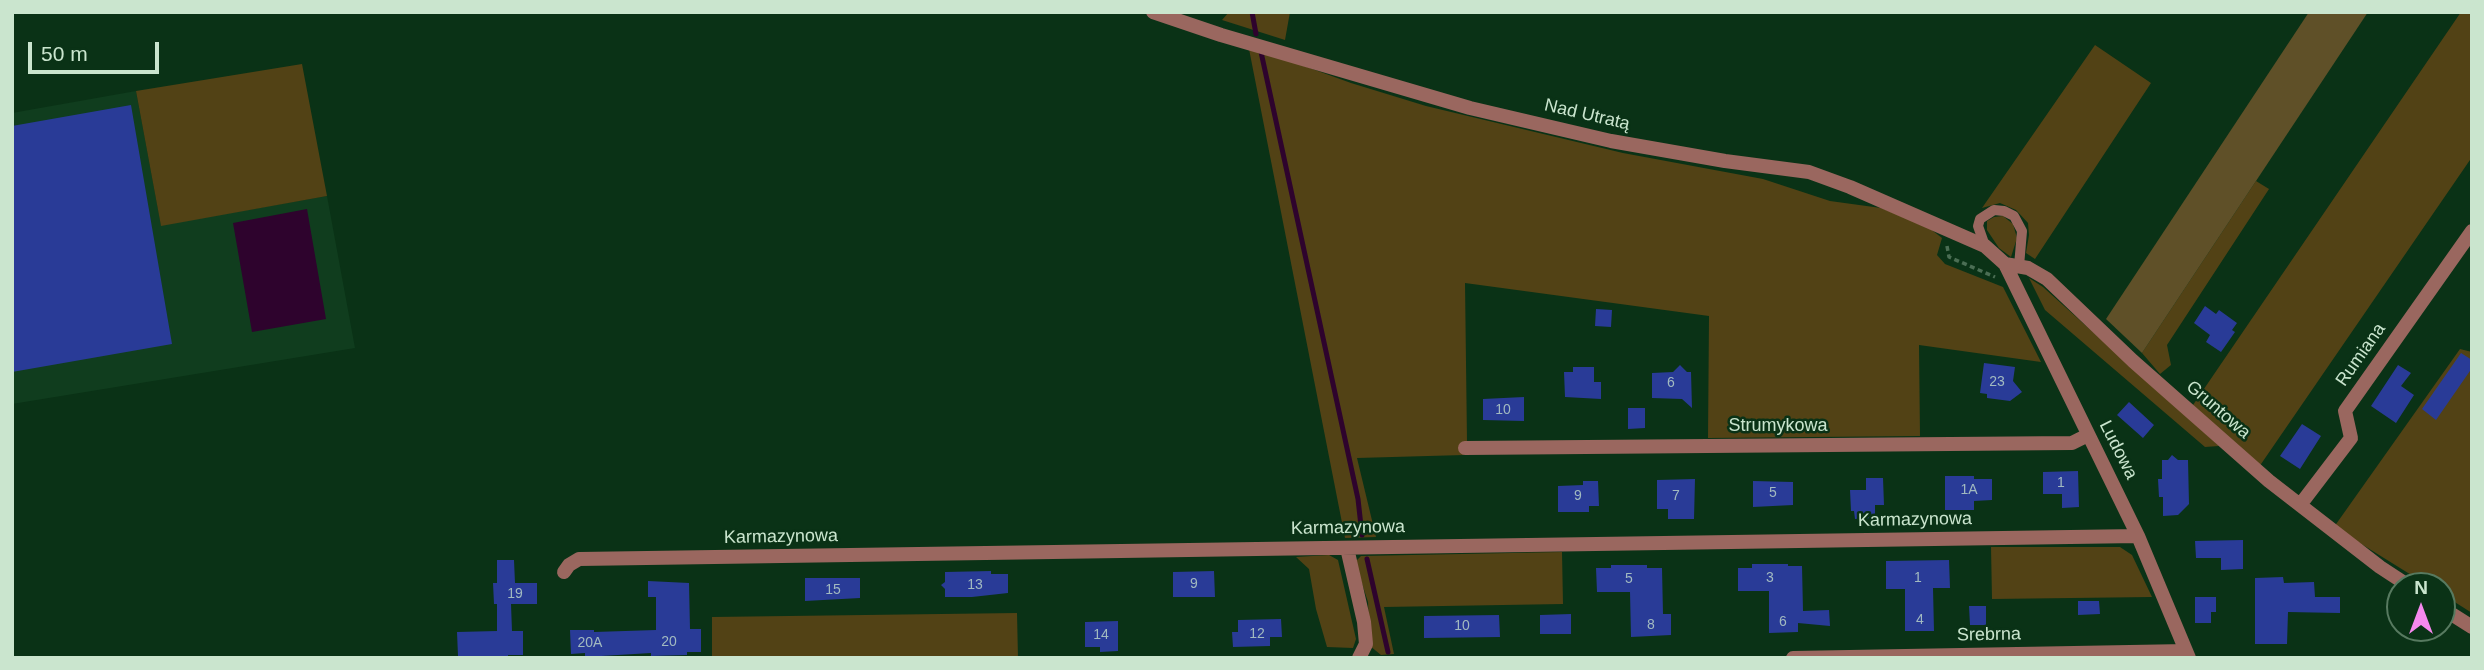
<!DOCTYPE html>
<meta charset="utf-8">
<style>
body{margin:0}
#map{position:relative;width:2484px;height:670px;overflow:hidden;background:#0a3216;font-family:Arial,sans-serif}
canvas{display:block}
.frame{position:absolute;inset:0;border:14px solid #cae5ce;pointer-events:none}
.north{position:absolute;left:2386px;top:572px;width:70px;height:70px;box-sizing:border-box;background:#0a3216;border:2px solid #577a60;border-radius:50%;rotate:0deg;font-size:19px;font-weight:700;line-height:28px;text-align:center;color:#cae5ce}
.north::after{content:'';display:block;margin:auto;width:24px;height:32px;background:#f589ee;clip-path:polygon(50% 0,100% 100%,50% 72%,0 100%)}
.scale{position:absolute;left:28px;top:42px;width:131px;height:32px;box-sizing:border-box;border:4px solid #cae5ce;border-top:0;padding-left:9px;font-size:21px;line-height:24px;white-space:nowrap;color:#cae5ce;-webkit-text-stroke:5px #0a3216;paint-order:stroke}
</style>
<div id="map">
<canvas width="2484" height="670"></canvas>
<div class="frame"></div>
<div class="north">N</div>
<div class="scale">50 m</div>
</div>
<script>
const c = document.querySelector('canvas').getContext('2d');
c.lineJoin = 'round';
function paint(path, color) {
  c.fillStyle = color;
  c.fill(path, 'evenodd');
}
function toPath(rows) {
  const path = new Path2D();
  for (const r of rows) {
    path.moveTo(r[0], r[1]);
    for (let i = 2; i < r.length; i += 2) path.lineTo(r[i], r[i + 1]);
  }
  return path;
}
function strokePath(path, color, width, dash) {
  c.strokeStyle = color;
  c.lineWidth = width;
  c.lineCap = dash ? 'butt' : 'round';
  c.setLineDash(dash || []);
  c.stroke(path);
}
function drawText(font, color, halo, rows, align = 'center') {
  c.font = font + ' Arial,sans-serif';
  c.lineWidth = 5;
  c.setLineDash([]);
  c.textBaseline = 'middle';
  c.strokeStyle = halo;
  c.fillStyle = color;
  for (const [text, x, y, turn = 0] of rows) {
    c.save();
    c.translate(x, y);
    c.rotate((+turn || 0) * Math.PI / 180);
    c.textAlign = isNaN(turn) ? turn : align;
    if (halo) c.strokeText(text, 0, 0);
    c.fillText(text, 0, 0);
    c.restore();
  }
}
const built = toPath([
 [136,91,161,225,327,196,355,348,12,404,12,113]
]);
const green = toPath([
 [1229,12,1290,12,1285,40,1222,20],
 [2461,12,2472,12,2472,157,2259,467,2193,405],
 [2095,45,2151,83,2035,259,2026,253,2029,235,2028,223,2016,210,2000,203,1982,208],
 [1249,49,1282,58,1351,83,1426,106,1623,153,1763,179,1830,201,1881,208,1928,227,1942,238,1937,255,1945,264,2003,287,2041,362,1919,345,1920,436,1708,438,1709,316,1465,283,1467,441,1464,455,1357,458,1376,537,1345,538],
 [302,64,327,196,161,226,136,91],
 [2256,181,2269,189,2167,345,2171,365,2160,374,2142,353],
 [2003,216,2013,224,2017,238,2011,257,1999,248,1987,230,1987,221,1994,217],
 [2029,278,2043,287,2219,446,2205,447,2045,310],
 [2460,349,2472,352,2472,613,2442,594,2442,586,2429,586,2334,527],
 [1991,547,2120,547,2132,555,2152,597,1992,599],
 [1562,552,1563,604,1384,607,1394,654,1381,655,1370,646,1368,602,1355,562,1361,556],
 [1329,555,1338,560,1356,639,1353,648,1327,647,1316,609,1309,569,1296,557],
 [1017,613,1018,658,712,658,712,617]
]);
const forest = toPath([
 [2309,12,2368,12,2142,353,2106,319]
]);
const water = toPath([
 [307,209,326,319,252,332,233,223]
]);
const stream = toPath([
 [1252,12,1256,34],
 [1261,52,1358,499,1362,535],
 [1367,559,1388,652]
]);
const building = toPath([
 [131,105,172,344,12,372,12,126],
 [2205,306,2216,314,2219,310,2237,323,2232,330,2235,332,2221,352,2206,342,2210,335,2194,323],
 [1596,309,1612,310,1611,327,1595,326],
 [2461,353,2472,360,2472,368,2436,420,2422,409],
 [1984,363,2015,367,2013,381,2022,392,2010,401,1987,398,1987,394,1980,393],
 [1680,365,1687,372,1691,372,1692,408,1682,399,1652,398,1652,373,1673,372],
 [2398,365,2411,373,2401,386,2414,395,2396,423,2371,406],
 [1573,367,1594,367,1594,382,1601,382,1601,399,1565,397,1564,372,1573,372],
 [1524,397,1524,421,1483,420,1483,399],
 [2129,402,2154,425,2143,438,2117,415],
 [1628,408,1645,408,1645,428,1628,429],
 [2302,424,2321,436,2300,469,2280,456],
 [2172,455,2178,460,2188,460,2189,504,2178,515,2163,516,2163,497,2159,497,2158,479,2162,479,2162,460,2168,460],
 [2078,471,2079,507,2062,508,2062,494,2043,494,2043,472],
 [1945,476,1974,476,1974,479,1992,479,1992,500,1974,501,1974,510,1945,510],
 [1866,478,1883,478,1884,505,1875,505,1875,518,1855,519,1854,511,1851,511,1850,490,1866,490],
 [1695,479,1694,519,1668,519,1668,509,1657,509,1657,480],
 [1583,481,1598,481,1599,506,1589,506,1589,512,1558,512,1558,486,1583,485],
 [1753,481,1793,482,1793,505,1753,507],
 [2243,540,2243,569,2221,570,2221,558,2196,558,2195,541],
 [497,560,514,560,515,583,537,583,537,604,511,604,512,631,523,631,523,655,508,655,508,658,458,656,457,632,497,631,497,604,494,604,493,583,497,583],
 [1949,560,1950,588,1933,588,1934,631,1905,631,1905,589,1886,589,1886,561],
 [1752,564,1788,564,1788,566,1802,566,1803,611,1829,610,1830,626,1798,623,1798,632,1769,633,1769,591,1738,591,1738,568,1752,568],
 [1611,565,1647,565,1647,568,1662,568,1663,614,1671,614,1671,635,1631,637,1630,592,1597,592,1596,568,1611,568],
 [991,571,991,574,1008,574,1008,593,972,597,945,597,945,589,941,585,945,582,945,572],
 [1214,571,1215,597,1173,597,1173,572],
 [2283,577,2284,583,2314,582,2315,597,2340,597,2340,613,2288,612,2287,644,2255,644,2255,578],
 [805,578,860,578,860,598,805,601],
 [648,581,689,583,690,629,701,629,701,652,687,652,687,655,651,656,651,653,585,657,585,653,571,654,570,630,594,630,594,632,656,630,656,597,648,597],
 [2195,597,2216,597,2216,612,2211,612,2211,623,2195,623],
 [2078,601,2099,601,2100,614,2078,615],
 [1969,606,1986,606,1986,625,1970,625],
 [1571,614,1571,634,1540,634,1540,615],
 [1499,615,1500,637,1424,638,1424,616],
 [1281,619,1282,637,1270,637,1270,646,1233,647,1232,632,1238,632,1238,620],
 [1118,621,1118,651,1100,652,1100,647,1085,647,1085,622]
]);
const path = toPath([
 [1947,246,1949,257,1995,277]
]);
const lane = toPath([
 [1985,246,1978,226,1980,219,1994,210,2004,211,2014,216,2022,231,2019,266]
]);
const street = toPath([
 [1153,12,1221,35,1470,108,1611,141,1725,161,1809,172,1850,187,1985,246,2005,264,2138,536,2189,658],
 [2005,264,2028,268,2047,279,2133,361,2269,481,2380,567,2409,586],
 [1465,448,2072,443,2088,435],
 [2300,505,2351,438,2345,411,2472,231],
 [1347,548,1364,622,1366,644,1359,658],
 [564,572,569,565,579,559,2138,536],
 [2442,608,2472,627],
 [1793,658,2186,651]
]);
const numberNames = [
 ["23",1997,382],
 ["6",1671,383],
 ["10",1503,410],
 ["1",2061,483],
 ["1A",1969,490],
 ["5",1773,493],
 ["9",1578,496],
 ["7",1676,496],
 ["3",1770,578],
 ["1",1918,578],
 ["5",1629,579],
 ["9",1194,584],
 ["13",975,585],
 ["15",833,590],
 ["19",515,594],
 ["4",1920,620],
 ["6",1783,622],
 ["8",1651,625],
 ["10",1462,626],
 ["12",1257,634],
 ["14",1101,635],
 ["20",669,642],
 ["20A",590,643]
];
const streetNames = [
 ["Nad Utratą",1587,115,13],
 ["Rumiana",2361,355,-55],
 ["Gruntowa",2218,410,41],
 ["Strumykowa",1778,426],
 ["Ludowa",2118,450,63],
 ["Karmazynowa",1915,520,-1],
 ["Karmazynowa",1348,528,-1],
 ["Karmazynowa",781,537,-1],
 ["Srebrna",1989,635,-1]
];
paint(built, '#103d1e');
paint(green, '#524215');
paint(forest, '#5f5028');
paint(water, '#2e032d');
strokePath(stream, '#2e032d', 5);
paint(building, '#293b97');
strokePath(path, '#4b6e54', 3.5, [5, 3.5]);
strokePath(lane, '#9a675f', 10);
strokePath(street, '#9a675f', 14);
drawText('14px', '#a2bac0', null, numberNames);
drawText('18px', '#cae5ce', '#0a3216', streetNames);
</script>
